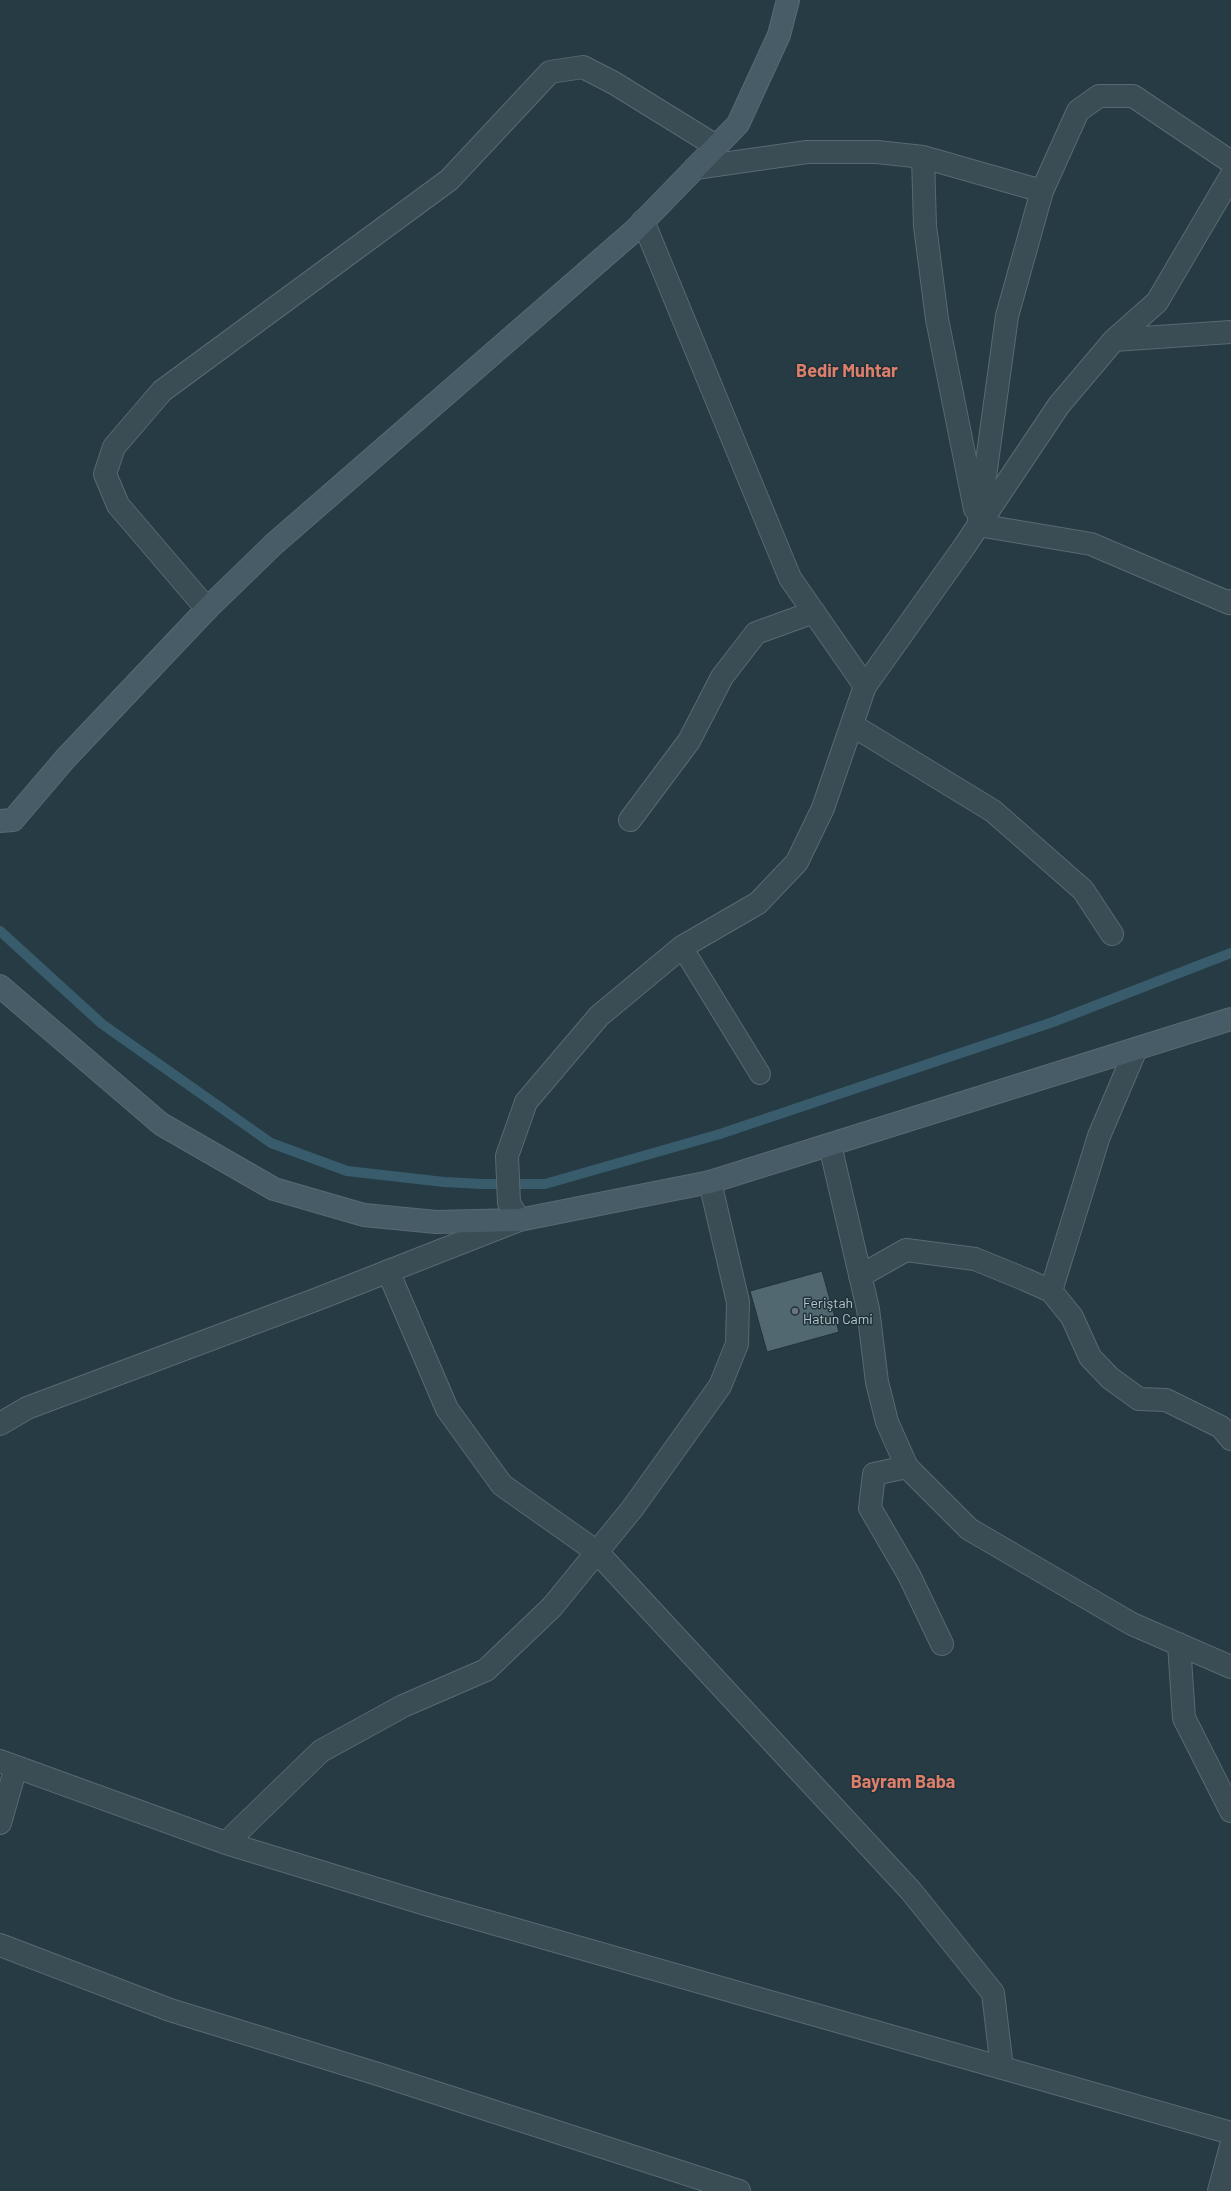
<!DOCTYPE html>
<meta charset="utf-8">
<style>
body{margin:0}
canvas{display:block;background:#263b44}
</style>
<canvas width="1231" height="2191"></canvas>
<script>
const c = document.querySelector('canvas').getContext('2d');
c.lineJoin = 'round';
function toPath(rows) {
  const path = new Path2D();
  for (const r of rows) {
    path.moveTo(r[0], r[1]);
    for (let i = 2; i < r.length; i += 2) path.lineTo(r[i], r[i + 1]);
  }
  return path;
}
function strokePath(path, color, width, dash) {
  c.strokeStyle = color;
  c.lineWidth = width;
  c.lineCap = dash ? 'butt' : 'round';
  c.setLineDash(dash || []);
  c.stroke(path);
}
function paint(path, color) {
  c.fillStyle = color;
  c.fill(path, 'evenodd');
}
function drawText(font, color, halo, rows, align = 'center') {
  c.font = font + ' Barlow,sans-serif';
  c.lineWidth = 3;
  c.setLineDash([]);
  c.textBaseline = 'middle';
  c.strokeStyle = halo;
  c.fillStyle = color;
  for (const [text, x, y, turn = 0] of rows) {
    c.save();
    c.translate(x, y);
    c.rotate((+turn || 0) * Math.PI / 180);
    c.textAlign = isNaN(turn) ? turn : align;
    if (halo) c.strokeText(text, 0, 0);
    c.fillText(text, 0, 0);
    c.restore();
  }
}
const stream = toPath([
 [0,931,102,1024,271,1143,347,1171,444,1182,483,1184,545,1184,720,1134,1053,1022,1231,953]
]);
const building = toPath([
 [822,1271,839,1332,767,1352,750,1291,822,1271]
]);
const lane = toPath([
 [682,947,760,1074]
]);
const street = toPath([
 [923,157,925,226,937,319,975,509],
 [695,168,807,152,877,152,923,157,1042,191],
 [643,221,790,578,865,686],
 [1114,340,1231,332],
 [979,520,1007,316,1042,191,1078,111,1099,96,1133,96,1231,162],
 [978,525,1091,544,1229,603,1231,601],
 [207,609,118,505,105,474,114,447,162,391,449,180,550,72,583,67,614,83,716,146],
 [852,725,993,811,1083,890,1112,934],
 [630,820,689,741,722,677,756,633,814,612],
 [830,1145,868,1309,877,1382,887,1422,907,1467,969,1529,1132,1624,1231,1667],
 [388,1271,447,1409,502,1485,597,1552,911,1891,993,1993,1002,2068],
 [860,1276,906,1250,975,1259,1024,1279,1051,1291,1072,1317,1090,1357,1110,1378,1139,1399,1166,1400,1221,1427,1231,1439],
 [1051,1291,1099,1136,1136,1049],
 [0,1424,27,1408,315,1300,519,1220,509,1203,507,1156,526,1102,599,1016,682,947,758,903,797,862,823,808,865,686,964,547,1059,405,1114,340,1157,302,1231,176],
 [907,1467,874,1474,870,1508,909,1575,942,1644],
 [1179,1644,1184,1718,1231,1811],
 [0,1761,226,1843,429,1905,1231,2133],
 [0,1823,16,1767],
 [226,1843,321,1751,403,1706,486,1670,552,1607,632,1509,720,1386,737,1344,738,1302,710,1182],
 [0,1945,170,2010,381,2075,739,2191],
 [1219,2191,1231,2146]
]);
const secondary = toPath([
 [0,821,13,820,65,759,207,609,274,544,635,230,738,124,779,35,788,0],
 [0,986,161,1124,274,1189,364,1215,436,1222,519,1220,710,1182,1231,1019]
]);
const markers = [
 [795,1311,4,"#6b7280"]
];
const poiNames = [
 ["Feriştah",803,1303],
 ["Hatun Cami",803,1319]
];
const districtNames = [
 ["Bedir Muhtar",847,371],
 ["Bayram Baba",903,1782]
];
strokePath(stream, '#385c6c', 10);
paint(building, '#516871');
strokePath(building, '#21333b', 1);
strokePath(lane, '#596971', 22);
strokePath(street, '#596971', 24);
strokePath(secondary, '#596971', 24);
strokePath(lane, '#3a4c54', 20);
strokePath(street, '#3a4c54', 22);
strokePath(secondary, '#485c67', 22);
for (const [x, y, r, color] of markers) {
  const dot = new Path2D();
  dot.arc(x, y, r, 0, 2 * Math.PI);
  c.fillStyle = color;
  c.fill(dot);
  strokePath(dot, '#1f3139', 1.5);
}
drawText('14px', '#b8c6cd', '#1f3139', poiNames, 'left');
drawText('bold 18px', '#de7f6c', '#1f3139', districtNames);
</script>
